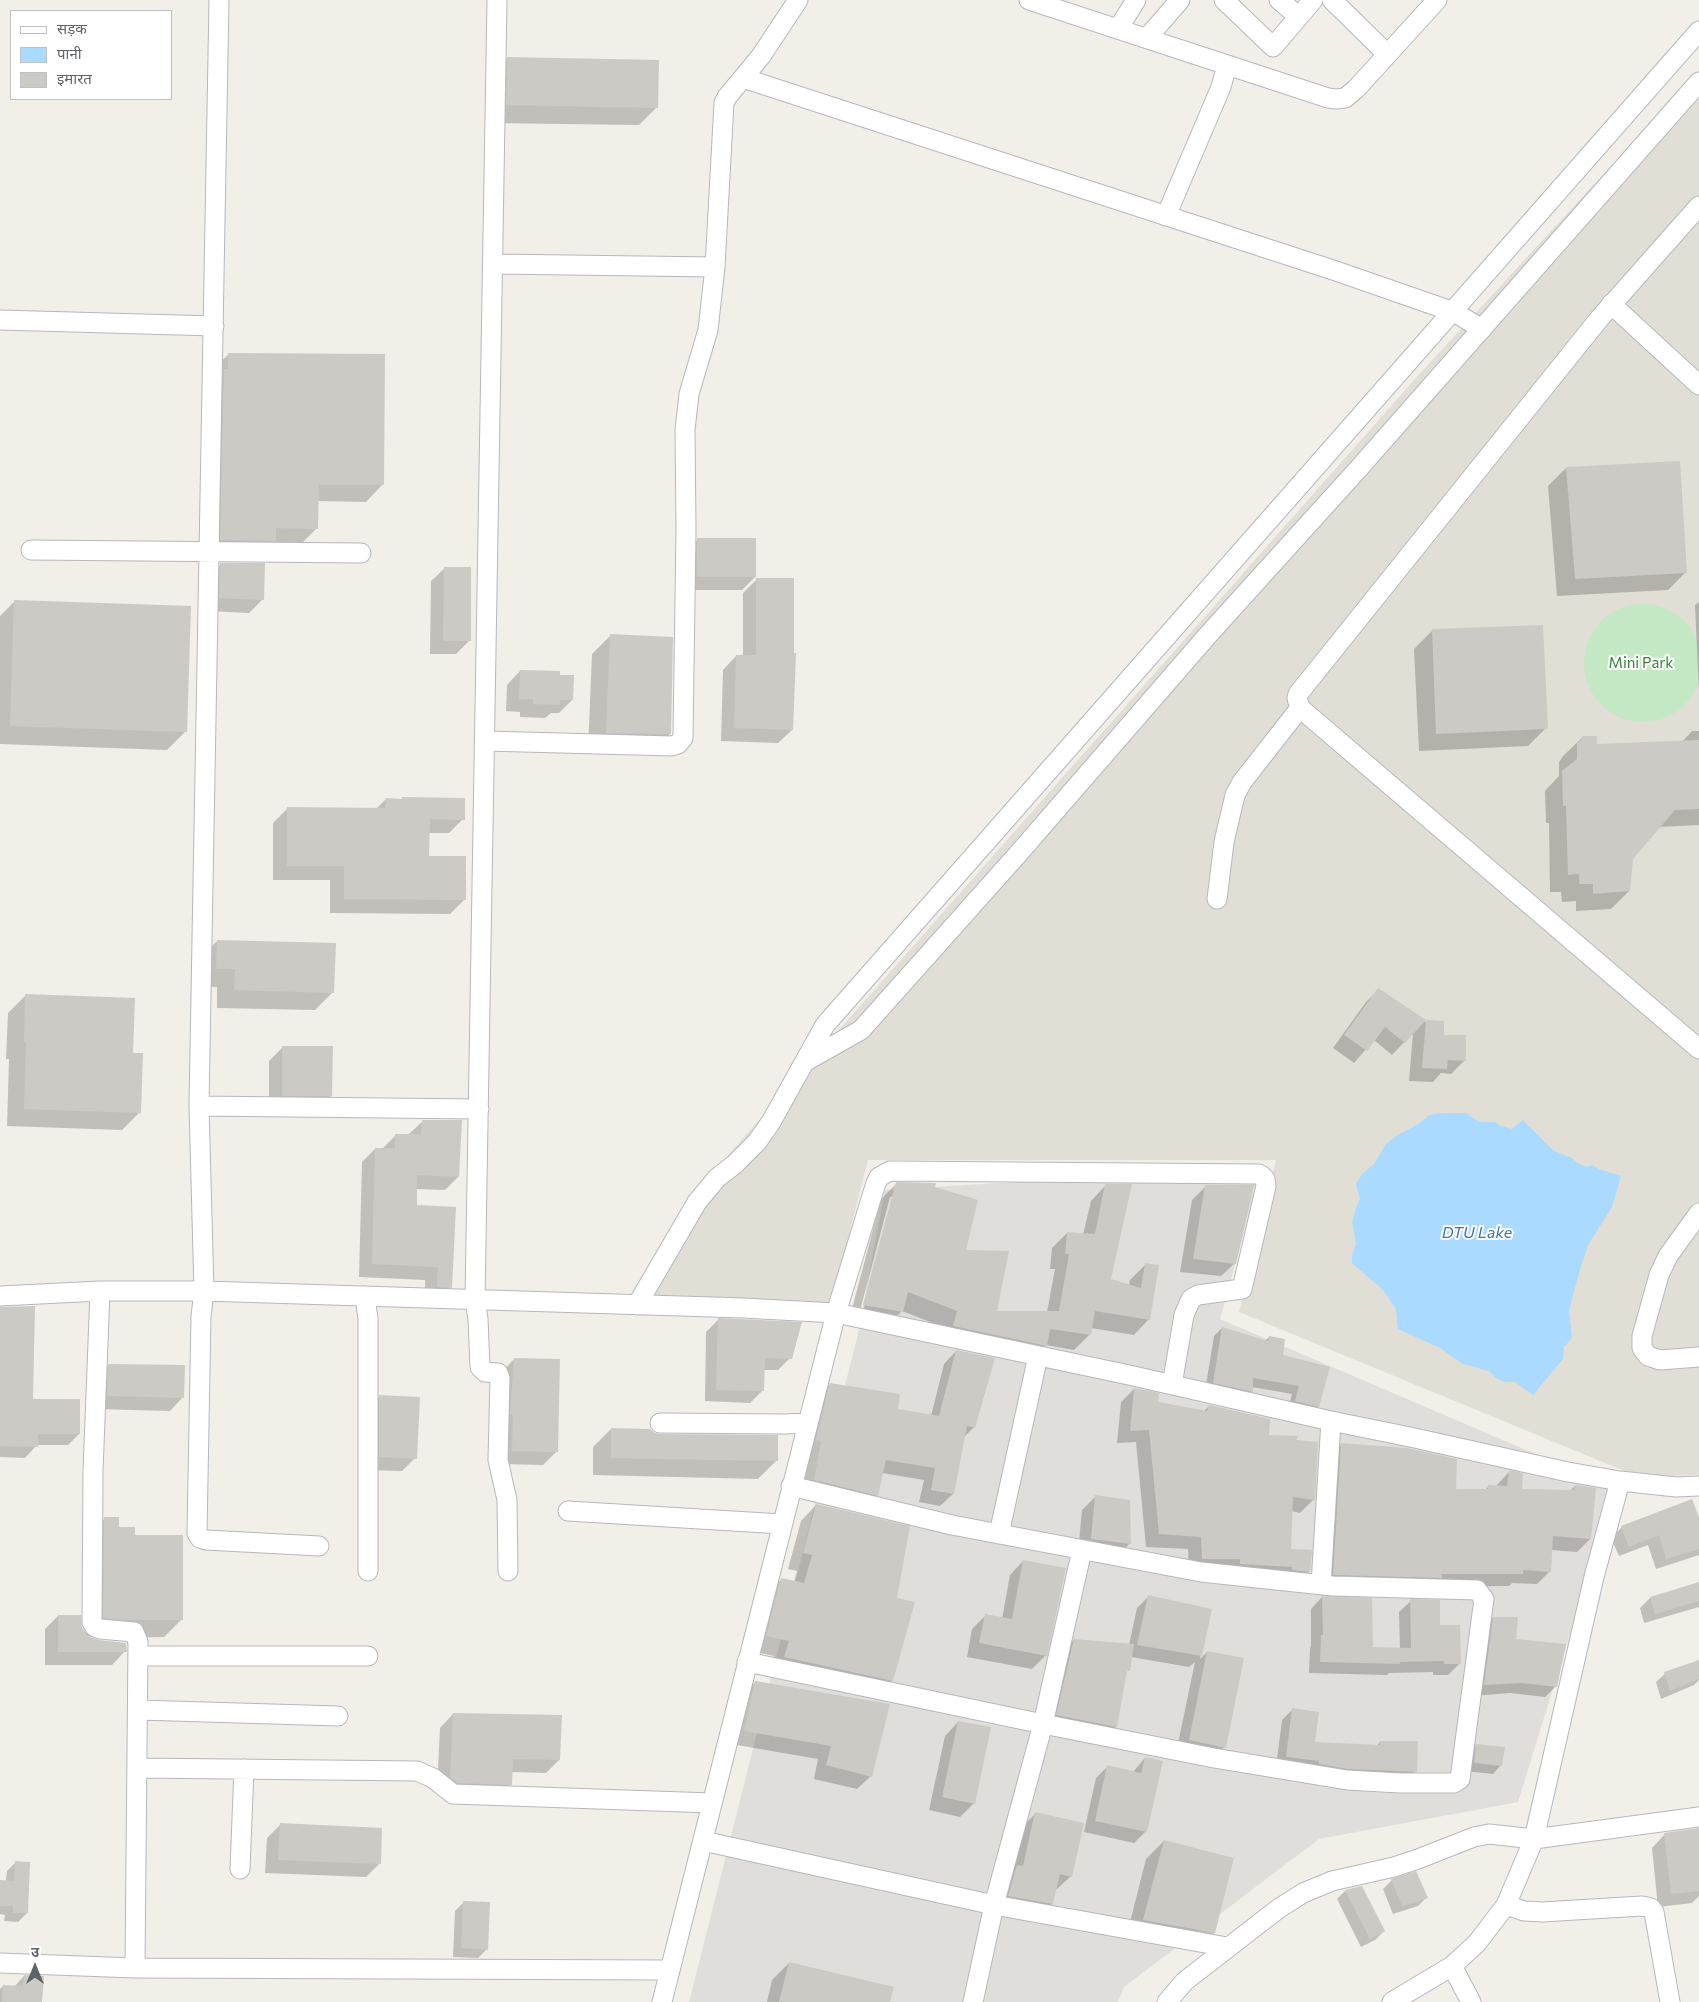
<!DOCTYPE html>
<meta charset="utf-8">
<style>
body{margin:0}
#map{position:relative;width:1699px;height:2002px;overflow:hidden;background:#f1efe8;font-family:Commissioner,"Noto Sans Devanagari",sans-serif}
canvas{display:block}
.legend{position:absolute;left:10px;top:10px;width:162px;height:90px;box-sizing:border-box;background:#fff;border:1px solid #bfc1c3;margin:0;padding:6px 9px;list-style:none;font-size:15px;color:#5f6368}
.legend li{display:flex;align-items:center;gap:10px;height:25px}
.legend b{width:25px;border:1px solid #bfc1c3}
.north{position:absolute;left:10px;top:1942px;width:50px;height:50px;-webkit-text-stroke:4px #fff;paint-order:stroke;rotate:0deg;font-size:14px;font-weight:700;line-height:20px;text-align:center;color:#5f6368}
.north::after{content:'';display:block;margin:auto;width:18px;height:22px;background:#5f6368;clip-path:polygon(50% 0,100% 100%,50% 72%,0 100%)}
</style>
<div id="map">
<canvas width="1699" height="2002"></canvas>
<ul class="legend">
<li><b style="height:6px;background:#fff"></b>सड़क</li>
<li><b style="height:14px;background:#aadaff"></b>पानी</li>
<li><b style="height:14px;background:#cccac5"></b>इमारत</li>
</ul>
<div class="north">उ</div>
</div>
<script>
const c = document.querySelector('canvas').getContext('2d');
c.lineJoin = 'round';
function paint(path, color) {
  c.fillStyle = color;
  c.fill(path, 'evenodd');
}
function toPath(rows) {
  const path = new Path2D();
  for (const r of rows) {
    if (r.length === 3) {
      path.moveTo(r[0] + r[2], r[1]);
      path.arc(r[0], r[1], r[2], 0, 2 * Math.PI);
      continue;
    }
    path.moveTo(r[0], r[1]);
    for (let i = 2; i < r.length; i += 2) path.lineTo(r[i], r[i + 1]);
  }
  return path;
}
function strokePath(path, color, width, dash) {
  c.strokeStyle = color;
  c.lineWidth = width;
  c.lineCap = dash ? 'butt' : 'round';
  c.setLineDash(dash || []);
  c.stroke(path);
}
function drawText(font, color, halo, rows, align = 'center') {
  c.font = font + ' Commissioner,sans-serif';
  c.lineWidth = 4;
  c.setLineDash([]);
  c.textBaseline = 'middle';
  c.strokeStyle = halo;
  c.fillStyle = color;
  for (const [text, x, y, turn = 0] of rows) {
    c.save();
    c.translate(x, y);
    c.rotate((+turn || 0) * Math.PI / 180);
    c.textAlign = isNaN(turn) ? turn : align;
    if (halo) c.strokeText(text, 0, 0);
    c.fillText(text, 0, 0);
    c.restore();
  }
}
const industrial = toPath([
 [1262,1167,1220,1319,1615,1488,1518,1802,1319,1839,1124,1987,1118,2002,689,2002,857,1338,885,1190]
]);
const education = toPath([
 [1699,70,1699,1475,1639,1477,1239,1312,1276,1160,868,1160,832,1302,637,1305,707,1179,1415,379]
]);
const green = toPath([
 [1643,663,59]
]);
const water = toPath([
 [1443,1113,1466,1113,1479,1122,1495,1122,1501,1126,1512,1129,1523,1120,1554,1151,1572,1158,1577,1163,1587,1167,1593,1165,1599,1169,1621,1176,1612,1207,1588,1245,1581,1266,1569,1310,1572,1338,1564,1347,1563,1359,1533,1395,1515,1382,1505,1382,1496,1378,1489,1371,1463,1364,1440,1348,1398,1329,1396,1309,1383,1290,1352,1263,1352,1255,1356,1244,1352,1222,1356,1208,1360,1199,1356,1184,1362,1174,1374,1164,1386,1144,1398,1135,1420,1123,1429,1115]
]);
const shadow = toPath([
 [508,58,657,107,639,125,489,123,490,76],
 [229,354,383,484,366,502,317,501,316,529,299,546,204,557,211,371],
 [1566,468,1686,572,1668,590,1557,596,1548,486],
 [698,540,755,577,742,590,684,590,684,553],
 [221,564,263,599,249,613,207,611,207,578],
 [445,568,470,640,456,654,430,654,431,581],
 [757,579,792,730,778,743,721,741,723,670,736,656,743,656,743,593],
 [15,601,185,732,167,750,0,744,0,616],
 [1699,602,1699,693,1695,605],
 [1432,631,1546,728,1528,746,1419,751,1414,649],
 [610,636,671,733,653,751,588,750,592,654],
 [520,671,572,700,559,713,551,713,545,718,520,717,520,712,506,711,507,685],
 [1692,731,1699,731,1699,825,1658,827,1632,859,1629,891,1611,909,1576,911,1576,901,1562,902,1561,892,1550,892,1549,823,1546,823,1545,791,1559,776,1559,762,1564,755,1583,737,1596,745,1682,742],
 [386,799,463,819,449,833,428,833,428,857,465,899,450,914,330,913,330,880,273,880,273,823,288,808,376,809],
 [217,941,333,992,315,1010,217,1008,217,987,198,986,199,959],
 [1378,990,1425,1022,1443,1022,1442,1036,1465,1060,1451,1074,1441,1073,1433,1082,1409,1081,1413,1033,1392,1055,1374,1040,1354,1063,1333,1048,1366,1002],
 [26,995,131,1054,140,1112,122,1130,7,1126,9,1059,6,1059,8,1013],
 [283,1047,331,1096,318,1109,269,1109,269,1061],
 [423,1121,458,1177,445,1190,416,1189,415,1206,451,1287,437,1300,425,1300,425,1280,359,1277,362,1162,375,1149,382,1149,395,1136,409,1134],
 [896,1184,933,1188,995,1312,1047,1312,1055,1269,1050,1269,1052,1248,1067,1233,1083,1235,1091,1201,1106,1185,1110,1280,1129,1285,1130,1280,1145,1265,1149,1319,1134,1335,1091,1328,1089,1335,1074,1350,1046,1345,1031,1361,902,1311,886,1326,849,1320,881,1199],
 [890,1197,893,1197,863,1312,860,1311],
 [1206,1186,1235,1263,1221,1276,1180,1272,1192,1200],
 [0,1308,32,1400,79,1434,68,1445,37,1445,25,1458,0,1457],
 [718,1320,790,1358,778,1370,763,1370,762,1391,750,1403,705,1401,706,1332],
 [1222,1328,1265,1341,1269,1337,1318,1406,1310,1415,1288,1410,1292,1394,1252,1387,1252,1391,1243,1400,1205,1391,1214,1336],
 [956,1351,974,1427,963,1438,953,1494,940,1506,919,1502,924,1480,882,1473,877,1495,865,1507,802,1492,818,1397,830,1384,897,1410,931,1416,944,1364],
 [514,1359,556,1452,543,1465,499,1464,501,1373],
 [109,1365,183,1397,170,1411,94,1409,95,1378],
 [1134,1389,1157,1403,1203,1412,1209,1406,1267,1436,1314,1499,1300,1513,1291,1511,1289,1550,1309,1572,1296,1585,1189,1572,1188,1549,1146,1547,1136,1442,1117,1443,1121,1402],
 [380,1396,415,1458,402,1471,366,1470,366,1409],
 [611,1429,654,1434,776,1461,758,1479,593,1475,593,1447],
 [1341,1445,1455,1490,1485,1490,1489,1486,1496,1486,1509,1472,1521,1490,1570,1491,1575,1486,1590,1539,1577,1552,1551,1550,1550,1571,1537,1584,1512,1583,1509,1586,1320,1587,1328,1458],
 [1096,1496,1130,1543,1117,1557,1078,1552,1082,1510],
 [816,1505,896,1599,892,1680,876,1696,770,1672,774,1656,751,1651,765,1595,781,1580,794,1582,797,1571,788,1569,801,1521],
 [104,1519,133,1537,182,1619,164,1637,111,1638,85,1636,125,1651,112,1665,45,1665,45,1629,58,1616,81,1628,86,1634,86,1537],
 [1699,1520,1699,1555,1656,1569,1648,1545,1619,1556,1611,1538,1622,1527],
 [1023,1561,1046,1655,1032,1669,967,1657,972,1629,985,1616,1002,1619,1010,1575],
 [1699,1584,1699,1607,1644,1623,1640,1608,1650,1598],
 [1148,1597,1210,1610,1200,1659,1207,1652,1224,1747,1211,1761,1176,1753,1195,1662,1189,1667,1131,1657,1128,1670,1125,1674,1116,1727,1102,1740,1044,1728,1061,1653,1074,1640,1129,1645,1137,1608],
 [1322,1597,1372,1648,1400,1649,1399,1612,1411,1601,1439,1626,1460,1663,1448,1675,1433,1675,1433,1672,1389,1673,1387,1675,1309,1673,1310,1648,1311,1646,1311,1609],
 [1493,1618,1556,1686,1545,1697,1510,1693,1474,1696,1482,1630],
 [1699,1661,1699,1680,1694,1685,1661,1699,1656,1682,1665,1674],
 [755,1682,871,1776,857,1789,814,1779,818,1759,731,1744,742,1696],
 [1293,1709,1314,1743,1377,1746,1380,1742,1416,1771,1405,1782,1276,1767,1282,1720],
 [453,1714,559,1760,546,1773,511,1772,511,1784,498,1798,437,1791,440,1728],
 [958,1722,974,1803,960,1817,929,1810,945,1736],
 [1477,1745,1501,1765,1493,1774,1465,1771,1468,1754],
 [1145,1758,1146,1831,1134,1843,1084,1832,1096,1778,1108,1766,1133,1772],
 [1036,1813,1071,1876,1057,1889,1055,1889,1052,1904,1038,1917,995,1909,1022,1827],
 [280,1825,379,1864,366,1877,265,1873,267,1838],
 [1665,1834,1699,1835,1699,1896,1692,1903,1658,1907,1652,1848],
 [1164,1841,1214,1933,1196,1951,1126,1938,1146,1859],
 [16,1862,27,1913,18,1922,4,1921,5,1915,0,1914,0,1881,6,1881,7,1871],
 [1392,1880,1426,1898,1418,1906,1393,1914,1383,1889],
 [1345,1891,1384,1931,1375,1940,1361,1947,1337,1899],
 [464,1902,487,1949,478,1958,453,1957,455,1911],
 [789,1963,889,2002,767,2002,772,1980],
 [24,1976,41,2002,0,2002,0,1989,3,1986,14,1987]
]);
const building = toPath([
 [507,57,659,60,658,108,506,105],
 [228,353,385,354,384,485,319,485,318,529,276,528,276,541,220,540,224,369,228,369],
 [1680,461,1687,573,1575,579,1566,467],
 [697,538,756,538,756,577,697,577],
 [220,563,265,563,264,600,219,598],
 [444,567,471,567,471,641,443,641],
 [756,578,794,578,794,653,796,653,793,730,734,728,736,655,756,655],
 [14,600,191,606,187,732,10,726],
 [1543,625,1548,729,1436,734,1432,629],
 [610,634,673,637,671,734,606,733],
 [520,670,560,671,560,675,574,675,573,700,560,700,560,705,533,704,533,699,519,699],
 [1582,736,1597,736,1597,744,1699,740,1699,809,1675,810,1633,859,1630,891,1593,894,1593,884,1579,884,1579,874,1568,875,1566,806,1563,806,1562,771,1577,759,1577,743,1581,740],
 [402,797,465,798,465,820,430,819,429,856,466,856,466,900,344,899,344,866,287,866,287,807,385,808,386,798,402,799],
 [217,940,336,943,334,993,234,990,235,969,216,969],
 [1378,988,1426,1020,1405,1043,1385,1027,1367,1051,1344,1035],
 [25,994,135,998,133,1053,143,1053,141,1113,24,1109,26,1042,24,1042],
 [1426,1020,1444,1021,1444,1035,1466,1035,1466,1061,1448,1060,1447,1069,1422,1068],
 [282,1046,333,1046,332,1096,282,1096],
 [422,1120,462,1120,459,1177,417,1175,417,1205,456,1207,452,1288,437,1287,438,1267,372,1264,375,1148,395,1148,395,1134,421,1134],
 [896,1182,936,1183,935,1187,978,1200,966,1250,1009,1251,997,1311,1059,1311,1069,1254,1065,1254,1067,1232,1095,1234,1105,1184,1132,1184,1111,1279,1141,1288,1145,1263,1159,1265,1150,1320,1095,1311,1091,1335,1050,1329,1047,1346,953,1326,957,1311,908,1292,903,1312,863,1305],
 [1205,1185,1254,1185,1236,1264,1193,1259],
 [35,1306,33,1399,80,1399,80,1434,38,1434,38,1447,0,1446,0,1307],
 [718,1318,802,1322,792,1359,765,1358,764,1391,716,1390],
 [1222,1327,1268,1341,1269,1336,1285,1339,1283,1355,1330,1367,1319,1407,1295,1401,1299,1386,1253,1378,1253,1392,1213,1383],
 [956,1350,995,1358,975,1428,967,1426,954,1494,931,1490,935,1468,886,1460,878,1496,814,1480,821,1441,816,1440,830,1383,900,1394,898,1409,939,1416],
 [514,1358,560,1359,558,1452,512,1451,513,1415,510,1415],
 [108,1364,185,1365,184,1398,107,1396],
 [1134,1388,1159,1393,1158,1402,1207,1411,1209,1405,1270,1419,1269,1435,1298,1436,1297,1440,1318,1442,1315,1500,1293,1497,1291,1549,1312,1550,1310,1572,1292,1570,1292,1567,1240,1564,1240,1559,1202,1559,1201,1537,1159,1534,1149,1430,1130,1431],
 [379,1395,420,1397,417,1459,379,1457],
 [611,1428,650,1429,655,1433,660,1434,778,1435,778,1461,611,1458],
 [1341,1443,1407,1448,1457,1459,1456,1489,1488,1489,1488,1485,1507,1486,1509,1470,1523,1473,1522,1489,1574,1490,1575,1485,1596,1488,1591,1539,1553,1536,1551,1572,1523,1570,1523,1574,1442,1574,1442,1578,1333,1575],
 [1095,1495,1130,1500,1131,1544,1091,1539],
 [1692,1499,1699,1517,1699,1549,1666,1559,1659,1535,1629,1547,1621,1526],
 [816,1504,910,1526,897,1598,915,1602,893,1681,784,1657,789,1641,766,1636,781,1578,804,1583,812,1555,803,1553],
 [104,1517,119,1517,119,1527,135,1527,135,1535,183,1535,183,1620,129,1620,103,1618],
 [1023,1560,1066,1568,1047,1656,979,1643,985,1614,1012,1619],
 [1699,1582,1699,1601,1655,1614,1650,1597],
 [1148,1595,1212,1609,1202,1656,1137,1645],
 [1322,1596,1372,1598,1373,1647,1411,1648,1410,1599,1440,1600,1440,1625,1460,1625,1461,1664,1444,1664,1444,1661,1400,1662,1400,1664,1320,1662,1321,1635,1323,1635],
 [58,1615,81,1615,82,1628,90,1637,99,1640,126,1643,127,1652,58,1652],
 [1493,1617,1518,1617,1516,1639,1566,1644,1557,1687,1522,1683,1484,1685],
 [1074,1639,1134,1644,1130,1671,1127,1671,1117,1727,1056,1715],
 [1207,1651,1244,1658,1226,1748,1189,1740],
 [1699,1660,1699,1679,1670,1691,1664,1672],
 [755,1681,890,1704,872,1777,826,1765,831,1746,744,1731],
 [1292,1708,1319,1712,1315,1742,1380,1745,1380,1741,1418,1741,1417,1772,1348,1769,1319,1764,1319,1761,1286,1757],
 [453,1713,562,1715,560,1760,513,1759,512,1785,457,1783,450,1777],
 [958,1721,991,1727,975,1804,942,1797],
 [1476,1744,1505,1747,1502,1766,1474,1763],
 [1145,1757,1163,1761,1147,1832,1095,1821,1107,1765,1141,1773],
 [1035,1812,1084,1823,1072,1877,1060,1874,1053,1904,1008,1896,1017,1865,1023,1866],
 [280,1823,382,1828,381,1864,278,1860],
 [1699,1828,1699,1891,1671,1894,1664,1833],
 [1164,1840,1234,1858,1215,1933,1143,1920],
 [15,1861,30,1862,28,1913,13,1913,13,1906,0,1906,0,1880,14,1881],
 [1416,1871,1428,1898,1402,1906,1391,1879],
 [1362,1886,1385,1931,1370,1939,1345,1890],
 [463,1901,490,1902,488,1950,461,1948],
 [789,1962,894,1987,890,2002,779,2002],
 [24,1975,44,1976,42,2002,2,2002,3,1985,23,1986]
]);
const minor = toPath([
 [219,0,199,1106,479,1109],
 [497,0,475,1300,478,1319,480,1367,485,1372,498,1373,500,1378,498,1460,507,1500,508,1571],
 [1029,0,1328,98,1336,99,1345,98,1356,89,1437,0],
 [1224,0,1273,47,1313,0],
 [1279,0,1298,16],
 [1332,0,1387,54],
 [1118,29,1136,0],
 [1147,38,1180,0],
 [743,78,1336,271,1454,312,1482,329],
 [1699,206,1599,319,1298,694,1297,698,1300,708,1699,1049],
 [1166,216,1221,87,1227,65],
 [494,264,715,267,724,103,727,97,761,56,798,0],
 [1611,304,1699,385],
 [0,320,214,326],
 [31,550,361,553],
 [486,741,672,746,678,744,683,738,686,529,685,430,689,394,708,330,715,267],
 [1217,899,1224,842,1235,795,1242,782,1300,708],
 [806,1061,861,1030,1018,854,1208,635,1360,467,1699,82],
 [199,1106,204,1291,201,1316,197,1533,200,1538,206,1540,319,1546],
 [1699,1213,1668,1256,1659,1275,1642,1336,1642,1348,1648,1356,1660,1360,1699,1357],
 [100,1291,93,1471,92,1622,95,1627,100,1629,134,1632,138,1642,135,1968,670,1970],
 [0,1296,100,1291,204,1291,743,1308,836,1313,1129,1375,1331,1421,1410,1437,1568,1472,1620,1481,1676,1487,1699,1486],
 [365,1296,368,1319,368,1571],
 [637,1305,697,1202,717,1178,735,1164,757,1142,771,1122,825,1025,1699,31],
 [660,1423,784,1424,808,1423],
 [791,1486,952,1525,1201,1572,1333,1586,1477,1590,1484,1599,1460,1779,1454,1783,1400,1783,1347,1780,1214,1758,1043,1724,1082,1550],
 [568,1511,782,1524],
 [999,1534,1038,1356],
 [1321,1585,1331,1421],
 [139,1656,368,1656],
 [747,1662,1043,1724,994,1905,973,2002],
 [139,1710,338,1716],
 [138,1768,417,1771,433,1778,453,1794,712,1803],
 [703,1841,994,1905,1227,1947],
 [240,1869,244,1769],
 [1506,1905,1524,1911,1542,1912,1642,1906,1651,1908,1654,1912,1670,2002],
 [0,1963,135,1968],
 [1452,1966,1477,1943,1506,1905,1534,1839,1594,1577,1620,1481],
 [662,2002,836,1313,876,1183,879,1177,890,1171,1259,1174,1262,1176,1265,1179,1266,1186,1242,1289,1198,1295,1191,1299,1184,1315,1172,1385],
 [1167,2002,1185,1981,1278,1909,1303,1893,1332,1881,1394,1867,1418,1859,1474,1837,1489,1834,1534,1839,1699,1817],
 [1392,2002,1452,1966,1471,2002]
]);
const parkNames = [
 ["Mini Park",1641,663]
];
const waterNames = [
 ["DTU Lake",1477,1233]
];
paint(industrial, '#e0deda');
paint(education, '#e1ded6');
paint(green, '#c5e8c5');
paint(water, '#aadaff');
paint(shadow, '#0003');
paint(building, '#cccac5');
strokePath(minor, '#b5b8bc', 21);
strokePath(minor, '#fff', 19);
drawText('15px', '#348238', '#fff', parkNames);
drawText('italic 16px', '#4174aa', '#fff', waterNames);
</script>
